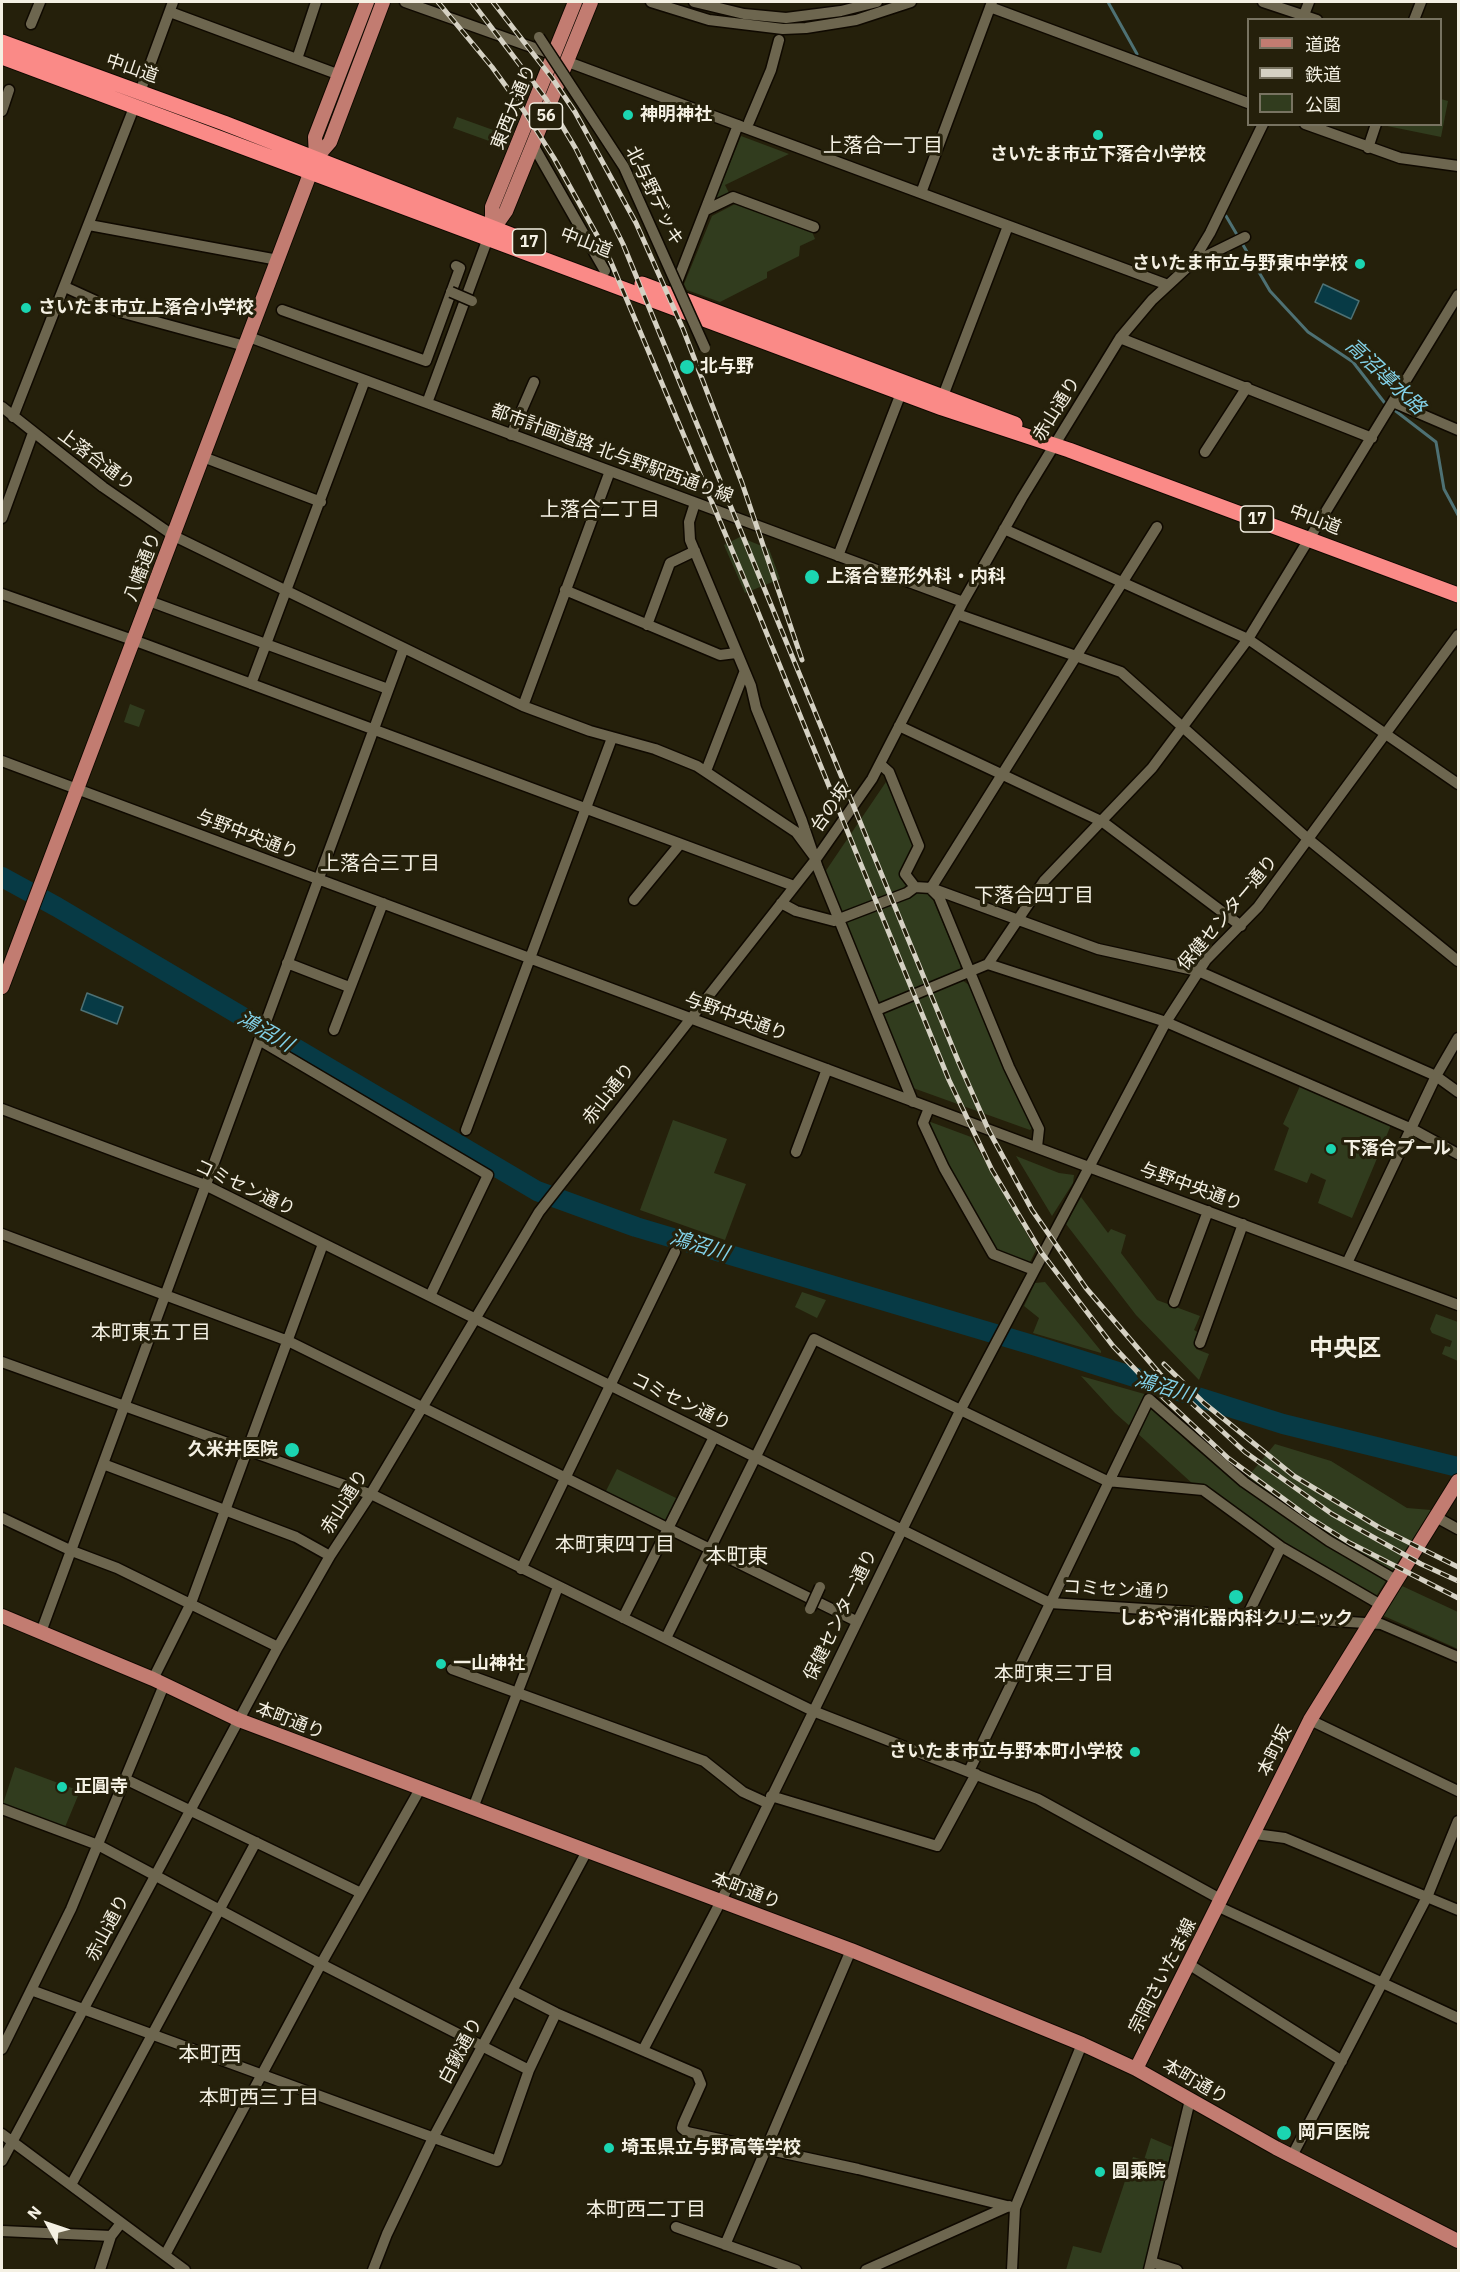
<!DOCTYPE html>
<meta charset="utf-8">
<style>
body{margin:0}
#map{position:relative;width:1460px;height:2272px;overflow:hidden;background:#25200b;font-family:"IBM Plex Sans","Noto Sans JP",sans-serif}
canvas{display:block}
.frame{position:absolute;inset:0;border:3px solid #f4f0e3;pointer-events:none}
.legend{position:absolute;left:1247px;top:18px;width:195px;height:108px;box-sizing:border-box;background:#25200b;border:2px solid #787361;margin:0;padding:8px 10px;list-style:none;font-size:18px;color:#f4f0e3}
.legend li{display:flex;align-items:center;gap:12px;height:30px}
.legend b{width:30px;border:2px solid #787361}
.north{position:absolute;left:18px;top:2194px;width:60px;height:60px;-webkit-text-stroke:4px #25200b;paint-order:stroke;rotate:310deg;font-size:16px;font-weight:700;line-height:24px;text-align:center;color:#f4f0e3}
.north::after{content:'';display:block;margin:auto;width:21px;height:27px;background:#f4f0e3;clip-path:polygon(50% 0,100% 100%,50% 72%,0 100%)}
</style>
<div id="map">
<canvas width="1460" height="2272"></canvas>
<div class="frame"></div>
<ul class="legend">
<li><b style="height:8px;background:#c27c71"></b>道路</li>
<li><b style="height:8px;background:#d5d1c3"></b>鉄道</li>
<li><b style="height:16px;background:#313c1e"></b>公園</li>
</ul>
<div class="north">N</div>
</div>
<script>
const c = document.querySelector('canvas').getContext('2d');
c.lineJoin = 'round';
function paint(path, color) {
  c.fillStyle = color;
  c.fill(path, 'evenodd');
}
function toPath(rows) {
  const path = new Path2D();
  for (const r of rows) {
    path.moveTo(r[0], r[1]);
    for (let i = 2; i < r.length; i += 2) path.lineTo(r[i], r[i + 1]);
  }
  return path;
}
function strokePath(path, color, width, dash) {
  c.strokeStyle = color;
  c.lineWidth = width;
  c.lineCap = dash ? 'butt' : 'round';
  c.setLineDash(dash || []);
  c.stroke(path);
}
function drawText(font, color, halo, rows, align = 'center') {
  c.font = font + ' "IBM Plex Sans","Noto Sans JP",sans-serif';
  c.lineWidth = 6;
  c.setLineDash([]);
  c.textBaseline = 'middle';
  c.strokeStyle = halo;
  c.fillStyle = color;
  for (const [text, x, y, turn = 0] of rows) {
    c.save();
    c.translate(x, y);
    c.rotate((+turn || 0) * Math.PI / 180);
    c.textAlign = isNaN(turn) ? turn : align;
    if (halo) c.strokeText(text, 0, 0);
    c.fillText(text, 0, 0);
    c.restore();
  }
}
const green = toPath([
 [1441,99,1448,101,1441,137,1387,126,1440,124],
 [457,117,507,135,503,146,453,128],
 [741,136,789,154,725,185,729,193,715,200],
 [737,203,811,229,815,239,800,246,799,256,767,272,767,278,720,302,687,290,684,284,712,216],
 [740,537,769,549,780,579,745,593,724,545],
 [130,704,145,710,139,727,124,722],
 [888,779,913,842,913,852,900,876,931,895,960,964,962,980,969,985,1032,1128,1030,1130,913,1088,884,1017,825,872],
 [1300,1086,1391,1125,1352,1218,1318,1203,1326,1180,1311,1173,1307,1183,1274,1170,1289,1128,1283,1124],
 [673,1120,727,1139,714,1173,746,1184,725,1240,640,1210],
 [928,1121,971,1137,1036,1250,1029,1264,996,1252,968,1207],
 [1016,1156,1059,1173,1074,1175,1073,1183,1052,1216],
 [1081,1197,1108,1233,1111,1229,1126,1235,1121,1253,1157,1300,1200,1316,1194,1330,1201,1334,1196,1349,1209,1354,1199,1380,1136,1315,1066,1224],
 [1045,1282,1101,1351,1101,1353,1033,1333,1039,1318,1024,1306,1035,1283],
 [802,1292,826,1300,817,1318,795,1307],
 [1436,1314,1458,1322,1458,1361,1442,1354,1445,1346,1450,1347,1452,1341,1432,1333,1430,1329],
 [1081,1376,1148,1395,1132,1428,1115,1413],
 [1154,1407,1190,1444,1241,1485,1275,1444,1331,1461,1407,1508,1431,1510,1375,1598,1323,1570,1194,1485,1136,1432,1149,1408],
 [617,1469,676,1498,678,1502,668,1521,665,1522,605,1493],
 [1400,1585,1458,1612,1458,1649,1384,1616,1382,1613],
 [15,1767,80,1791,65,1827,3,1804],
 [1151,2138,1172,2147,1145,2270,1066,2270,1073,2246,1101,2253,1133,2157,1144,2160]
]);
const water = toPath([
 [1323,284,1359,301,1351,319,1315,302,1323,284],
 [87,993,123,1007,117,1024,81,1010,87,993]
]);
const stream = toPath([
 [1108,2,1137,54],
 [1226,216,1270,291,1308,332,1353,362,1384,402,1436,442,1444,489,1458,515]
]);
const river = toPath([
 [2,877,57,907,537,1191,636,1227,1036,1346,1283,1424,1458,1467]
]);
const minor = toPath([
 [405,2,554,55],
 [651,2,709,20,783,29,806,28,856,20,911,2],
 [694,2,744,14,786,18,841,11,877,2],
 [1263,2,1317,20],
 [990,7,1248,103],
 [170,12,337,74],
 [1302,20,1309,2],
 [1414,20,1421,2],
 [31,24,40,2],
 [297,59,316,2],
 [568,62,1168,285],
 [140,92,173,2],
 [2,111,9,90],
 [749,122,771,70,779,40],
 [1305,124,1400,158,1458,166],
 [533,145,605,271],
 [1368,148,1376,124],
 [921,193,992,2],
 [706,210,733,197,814,227],
 [89,225,278,260],
 [1192,263,1245,237],
 [65,287,120,312,245,346],
 [674,290,738,125],
 [282,310,426,361,460,268,456,266],
 [249,337,963,602],
 [1120,338,1372,438],
 [943,396,1008,226],
 [427,403,488,238],
 [1395,403,1458,430],
 [2,407,103,487,174,536,523,706,590,731,655,749,697,766,796,832,816,859],
 [13,417,135,105],
 [511,435,534,382],
 [1205,452,1247,387],
 [203,457,321,502],
 [695,503,689,522,690,540,751,686,756,708,802,821,818,868,913,1102],
 [2,518,33,433],
 [1004,529,1248,639,1458,784],
 [838,556,901,393],
 [565,590,720,655,736,653],
 [2,594,144,644,794,886],
 [149,601,388,689],
 [957,614,1121,672,1308,839,1458,961],
 [647,625,670,563,695,551],
 [251,684,365,380],
 [523,706,610,471],
 [899,726,1103,822,1241,926],
 [2,761,1458,1305],
 [880,764,889,772,919,846,905,874,915,887,931,888,1098,949,1198,971,1436,1076,1458,1092],
 [706,771,744,673],
 [931,888,1157,527],
 [931,889,939,897,1009,1067,1039,1129,1037,1147],
 [634,900,680,844],
 [781,903,796,911,834,921,907,893,915,887],
 [287,963,349,987],
 [988,964,1166,1022,1412,1129,1458,1154],
 [877,1010,988,964,1044,881,1152,768,1248,639,1458,295],
 [334,1030,383,903],
 [259,1040,488,1175,430,1296],
 [929,1108,923,1123,944,1168,993,1254,1034,1270],
 [2,1109,205,1185,1050,1603,1381,1624,1458,1657],
 [466,1130,612,738],
 [796,1152,827,1069],
 [2,1234,288,1341,856,1621],
 [1347,1263,1436,1076,1458,1038],
 [1174,1302,1208,1211],
 [1200,1343,1243,1224],
 [2,1362,375,1496,813,1711,1038,1799,1222,1900],
 [103,1464,296,1537,330,1556],
 [1436,1517,1458,1529],
 [2,1518,72,1551,117,1568,278,1647],
 [521,1569,675,1252],
 [1248,1614,1281,1547],
 [623,1618,714,1437],
 [41,1632,403,650],
 [666,1638,814,1339,1107,1481,1203,1490,1281,1547,1381,1605],
 [452,1669,704,1761,743,1792,767,1803],
 [153,1679,191,1603,323,1244],
 [1310,1720,1458,1791],
 [969,1771,1149,1399,1244,1482,1329,1541,1396,1580],
 [125,1779,361,1893],
 [771,1796,937,1846,976,1774],
 [473,1808,558,1587],
 [2,1809,98,1845,321,1964,529,2070],
 [1255,1834,1285,1838,1458,1910],
 [1219,1907,1458,2018],
 [1190,1965,1342,2061],
 [31,1990,497,2161,529,2070,556,2013],
 [513,1991,556,2013,697,2074,701,2084,683,2124,682,2128,687,2132,858,2169,1015,2208],
 [2,2049,71,1909,164,1685],
 [643,2050,721,1901,961,1409,1166,1022,1206,960,1258,907,1458,635],
 [2,2134,185,2270],
 [1292,2156,1427,1897,1458,1821],
 [2,2161,278,1647,330,1556,370,1495,539,1212,816,859,872,779,963,602,1022,498,1120,338,1152,300,1192,263,1210,233,1263,124],
 [71,2185,256,1842],
 [676,2227,796,2270],
 [2,2231,111,2236],
 [725,2245,851,1950],
 [165,2255,321,1964,420,1789],
 [1151,2262,1177,2270],
 [100,2270,111,2236,121,2223],
 [373,2270,387,2234,433,2138,587,1851],
 [866,2270,1009,2206],
 [1012,2270,1015,2208,1082,2044],
 [1149,2270,1190,2100]
]);
const major = toPath([
 [316,158,315,137,367,2],
 [492,227,492,207,575,2],
 [489,235,506,211,591,2],
 [2,987,316,158,330,142,383,2],
 [2,1616,153,1679,239,1720,851,1950,1082,2044,1136,2069,1276,2148,1458,2241],
 [1136,2069,1310,1720,1458,1481]
]);
const highway = toPath([
 [2,42,224,123,529,242],
 [2,57,942,408,1069,450,1458,595],
 [642,284,1015,424]
]);
const rail = toPath([
 [438,2,492,67,524,111,554,158,608,255,753,600,949,1080,992,1170,1041,1252,1113,1346,1152,1387,1228,1458,1307,1516,1350,1543,1458,1598],
 [472,2,546,99,576,149,623,244,959,1063,989,1131,1032,1210,1086,1288,1160,1374,1245,1452,1332,1514,1421,1564,1458,1581],
 [493,2,552,78,575,112,636,223,683,329,742,483,802,660],
 [1164,1364,1204,1403,1294,1476,1380,1528,1458,1567]
]);
const minorBridge = toPath([
 [539,37,624,167,705,348],
 [451,292,472,301],
 [810,1609,820,1587]
]);
const markers = [
 [628,115,6,"#1bd5b1"],
 [1098,135,6,"#1bd5b1"],
 [1360,264,6,"#1bd5b1"],
 [26,308,6,"#1bd5b1"],
 [687,367,8,"#1bd5b1"],
 [812,577,8,"#1bd5b1"],
 [1331,1149,6,"#1bd5b1"],
 [292,1450,8,"#1bd5b1"],
 [1236,1597,8,"#1bd5b1"],
 [441,1664,6,"#1bd5b1"],
 [1135,1752,6,"#1bd5b1"],
 [62,1787,6,"#1bd5b1"],
 [1284,2133,8,"#1bd5b1"],
 [609,2148,6,"#1bd5b1"],
 [1100,2172,6,"#1bd5b1"]
];
const shields = [
 [546,116,33],
 [529,242,33],
 [1257,519,33]
];
const shieldNames = [
 ["56",546,116],
 ["17",529,242],
 ["17",1257,519]
];
const streetNames = [
 ["中山道",132,69,19],
 ["東西大通り",514,107,-68],
 ["北与野デッキ",654,196,64],
 ["中山道",586,243,21],
 ["赤山通り",1057,409,-58],
 ["都市計画道路 北与野駅西通り線",612,454,20],
 ["上落合通り",96,460,37],
 ["中山道",1315,520,21],
 ["八幡通り",143,567,-69],
 ["台の坂",831,808,-55],
 ["与野中央通り",247,835,21],
 ["保健センター通り",1228,913,-50],
 ["与野中央通り",736,1017,20],
 ["赤山通り",609,1094,-52],
 ["与野中央通り",1191,1187,20],
 ["コミセン通り",245,1188,25],
 ["コミセン通り",681,1402,26],
 ["赤山通り",345,1502,-58],
 ["コミセン通り",1117,1590,3],
 ["保健センター通り",841,1615,-64],
 ["本町通り",290,1721,21],
 ["本町坂",1275,1751,-64],
 ["本町通り",746,1891,21],
 ["赤山通り",108,1928,-62],
 ["宗岡さいたま線",1163,1976,-63],
 ["白鍬通り",461,2051,-62],
 ["本町通り",1195,2082,30]
];
const poiNames = [
 ["神明神社",640,115],
 ["さいたま市立下落合小学校",1098,155,"center"],
 ["さいたま市立与野東中学校",1348,264,"right"],
 ["さいたま市立上落合小学校",38,308],
 ["北与野",700,367],
 ["上落合整形外科・内科",826,577],
 ["下落合プール",1343,1149],
 ["久米井医院",278,1450,"right"],
 ["しおや消化器内科クリニック",1236,1619,"center"],
 ["一山神社",453,1664],
 ["さいたま市立与野本町小学校",1123,1752,"right"],
 ["正圓寺",74,1787],
 ["岡戸医院",1298,2133],
 ["埼玉県立与野高等学校",621,2148],
 ["圓乘院",1112,2172]
];
const neighbourhoodNames = [
 ["上落合一丁目",883,146],
 ["上落合二丁目",600,510],
 ["上落合三丁目",380,864],
 ["下落合四丁目",1034,896],
 ["本町東五丁目",151,1333],
 ["本町東四丁目",615,1545],
 ["本町東三丁目",1054,1674],
 ["本町西三丁目",259,2098],
 ["本町西二丁目",646,2210]
];
const waterNames = [
 ["高沼導水路",1385,377,43],
 ["鴻沼川",265,1032,30],
 ["鴻沼川",699,1246,17],
 ["鴻沼川",1164,1388,17]
];
const quarterNames = [
 ["本町東",737,1557],
 ["本町西",210,2055]
];
const districtNames = [
 ["中央区",1345,1349]
];
paint(green, '#313c1e');
paint(water, '#073a45');
strokePath(water, '#4e7174', 1.5);
strokePath(stream, '#4e7174', 3);
strokePath(river, '#073a45', 20);
strokePath(minor, '#0f0900', 13);
strokePath(major, '#0f0900', 16);
strokePath(highway, '#0f0900', 17);
strokePath(minor, '#6d664f', 10);
strokePath(major, '#c27c71', 14);
strokePath(highway, '#fa8a87', 15);
strokePath(rail, '#d5d1c3', 5);
strokePath(rail, '#25200b', 3, [9]);
strokePath(minorBridge, '#0f0900', 13, []);
strokePath(minorBridge, '#6d664f', 10);
for (const [x, y, r, color] of markers) {
  const dot = new Path2D();
  dot.arc(x, y, r, 0, 2 * Math.PI);
  c.fillStyle = color;
  c.fill(dot);
  strokePath(dot, '#25200b', 2);
}
for (const [x, y, w] of shields) {
  const box = new Path2D();
  box.roundRect(x - w / 2, y - 13, w, 26, 4.5);
  c.fillStyle = '#25200b';
  c.fill(box);
  strokePath(box, '#f4f0e3', 1.5);
}
drawText('bold 16px', '#f4f0e3', null, shieldNames);
drawText('18px', '#f4f0e3', '#25200b', streetNames);
drawText('bold 18px', '#f4f0e3', '#25200b', poiNames, 'left');
drawText('20px', '#f4f0e3', '#25200b', neighbourhoodNames);
drawText('italic 20px', '#83d2e9', '#25200b', waterNames);
drawText('21px', '#f4f0e3', '#25200b', quarterNames);
drawText('bold 24px', '#f4f0e3', '#25200b', districtNames);
</script>
